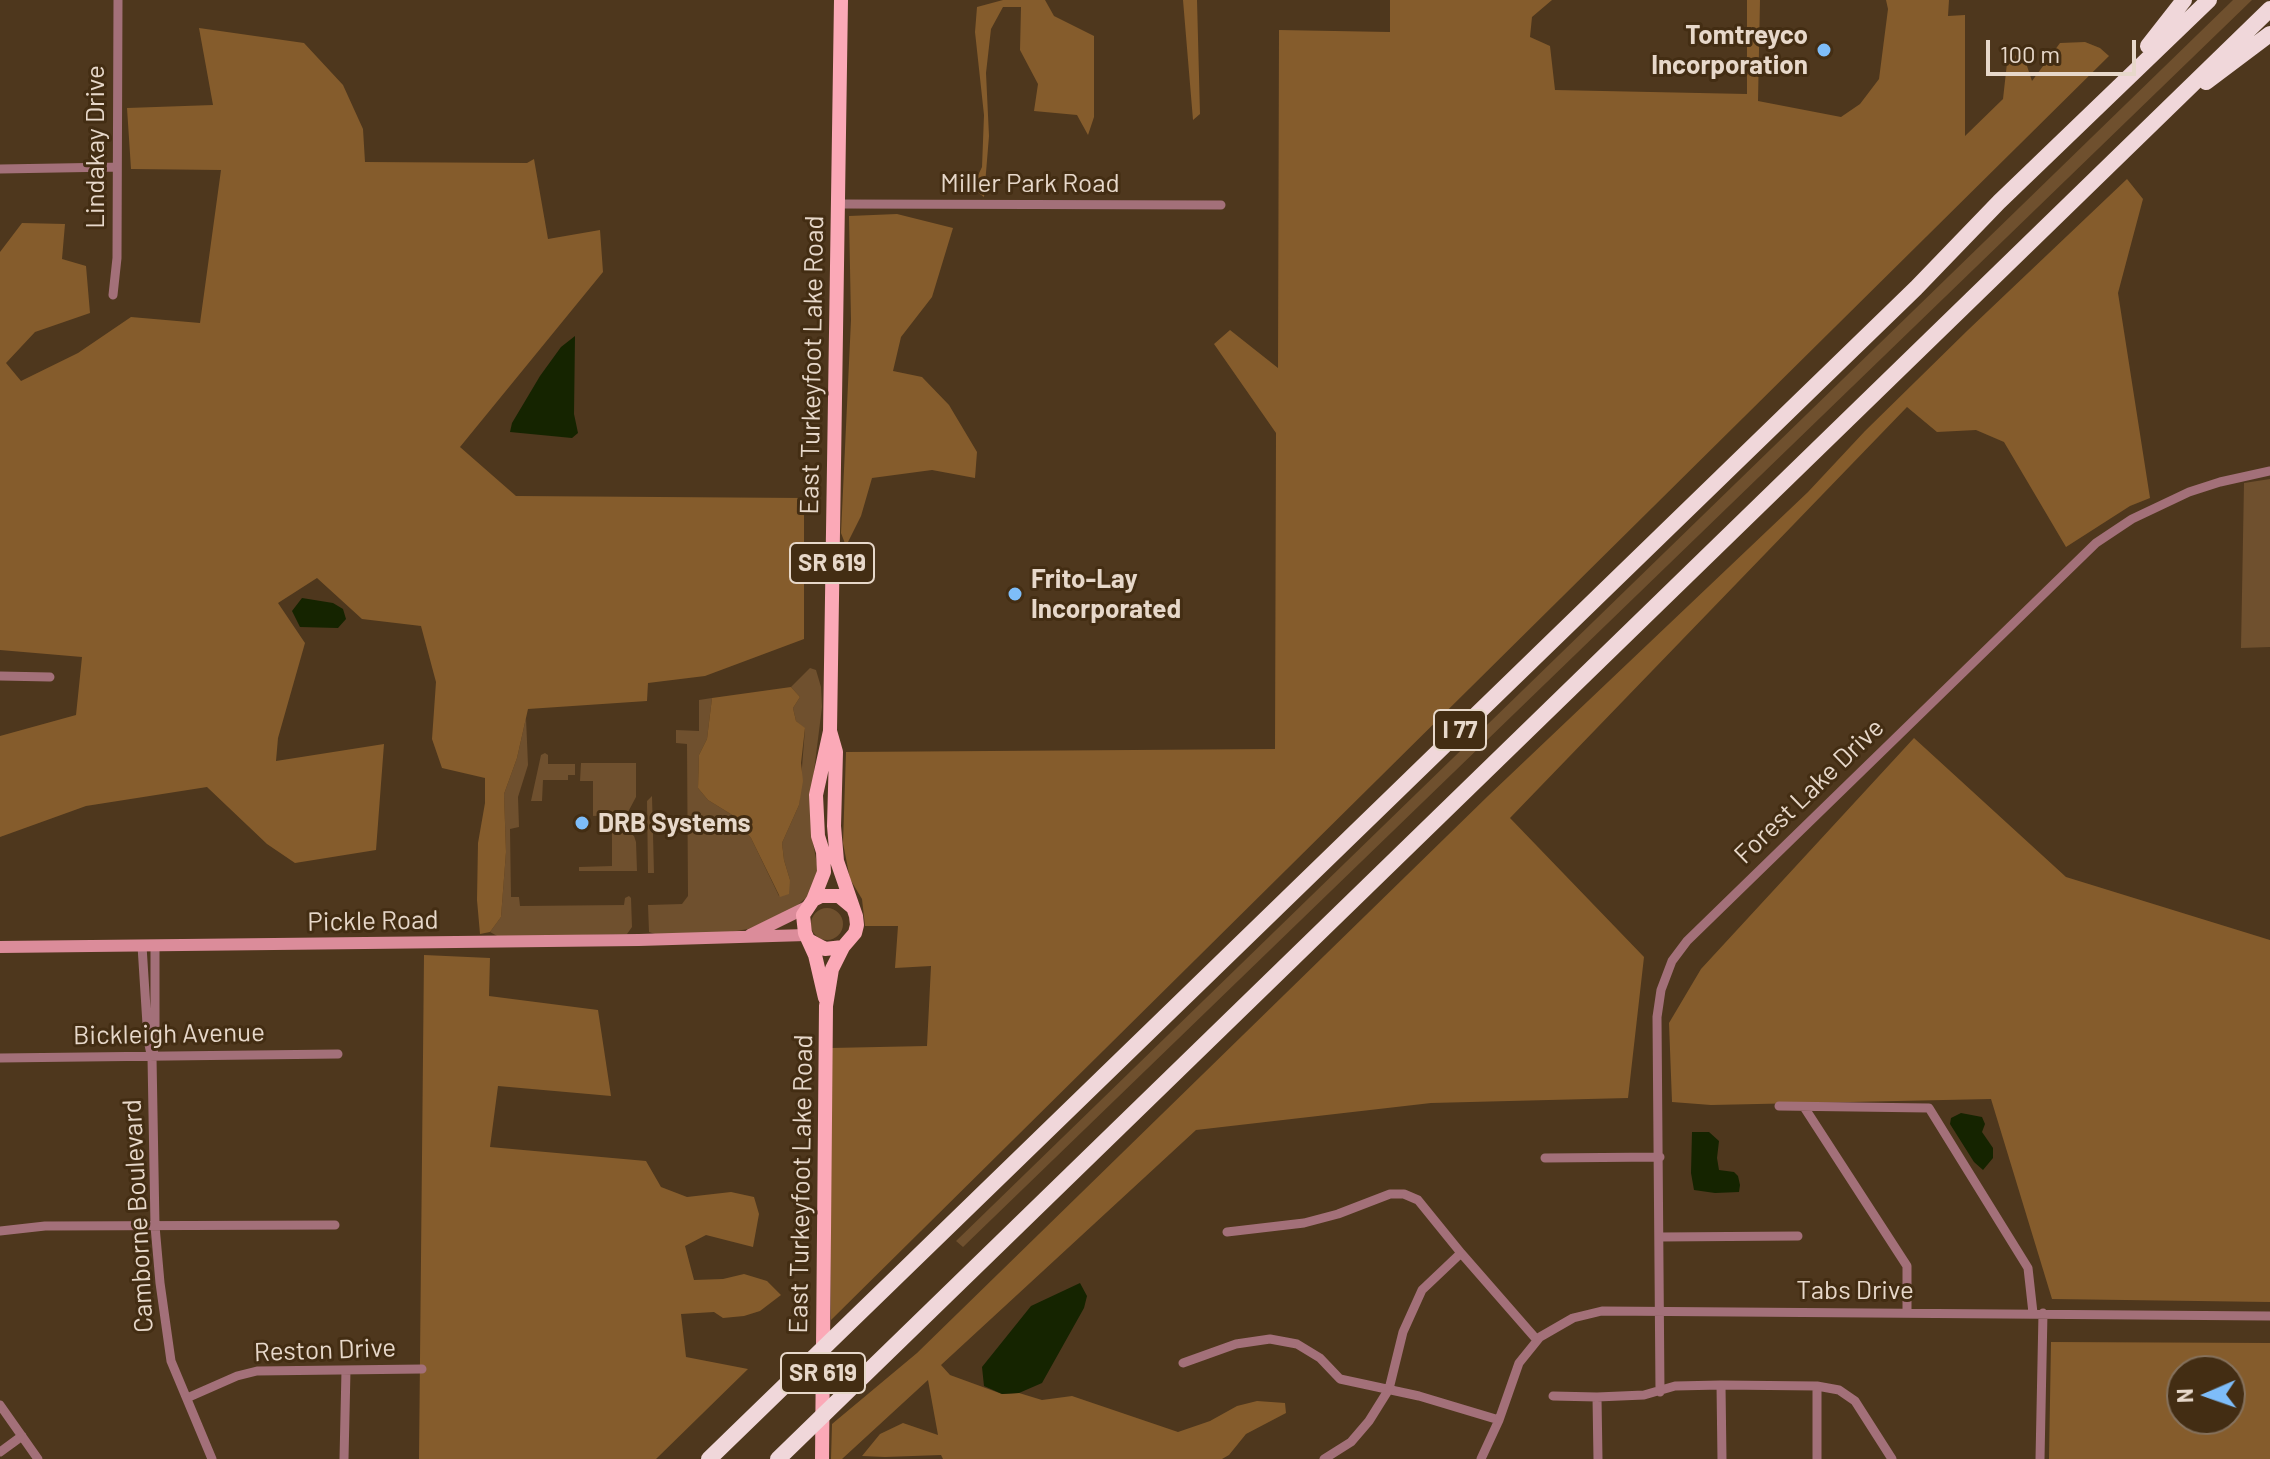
<!DOCTYPE html>
<style>
body{margin:0}
#map{position:relative;width:2270px;height:1459px;overflow:hidden;background:#4e371d;font-family:Barlow,sans-serif}
canvas{display:block}
.north{position:absolute;left:2166px;top:1355px;width:80px;height:80px;box-sizing:border-box;background:#432d13;border:2px solid #85715c;border-radius:50%;rotate:268deg;font-size:22px;font-weight:700;line-height:32px;text-align:center;color:#e7d8ca}
.north::after{content:'';display:block;margin:auto;width:28px;height:36px;background:#7ebdf9;clip-path:polygon(50% 0,100% 100%,50% 72%,0 100%)}
.scale{position:absolute;left:1986px;top:40px;width:150px;height:36px;box-sizing:border-box;border:4px solid #e7d8ca;border-top:0;padding-left:10px;font-size:24px;line-height:28px;white-space:nowrap;color:#e7d8ca;-webkit-text-stroke:6px #432d13;paint-order:stroke}
</style>
<div id="map">
<canvas width="2270" height="1459"></canvas>
<div class="north">N</div>
<div class="scale">100 m</div>
</div>
<script>
const c = document.querySelector('canvas').getContext('2d');
c.lineJoin = 'round';
function paint(path, color) {
  c.fillStyle = color;
  c.fill(path, 'evenodd');
}
function toPath(rows) {
  const path = new Path2D();
  for (const r of rows) {
    if (r.length === 3) {
      path.moveTo(r[0] + r[2], r[1]);
      path.arc(r[0], r[1], r[2], 0, 2 * Math.PI);
      continue;
    }
    path.moveTo(r[0], r[1]);
    for (let i = 2; i < r.length; i += 2) path.lineTo(r[i], r[i + 1]);
  }
  return path;
}
function strokePath(path, color, width, dash) {
  c.strokeStyle = color;
  c.lineWidth = width;
  c.lineCap = dash ? 'butt' : 'round';
  c.setLineDash(dash || []);
  c.stroke(path);
}
function drawText(font, color, halo, rows, align = 'center') {
  c.font = font + ' Barlow,sans-serif';
  c.lineWidth = 6;
  c.setLineDash([]);
  c.textBaseline = 'middle';
  c.strokeStyle = halo;
  c.fillStyle = color;
  for (const [text, x, y, turn = 0] of rows) {
    c.save();
    c.translate(x, y);
    c.rotate((+turn || 0) * Math.PI / 180);
    c.textAlign = isNaN(turn) ? turn : align;
    if (halo) c.strokeText(text, 0, 0);
    c.fillText(text, 0, 0);
    c.restore();
  }
}
const green = toPath([
 [2233,0,2252,0,963,1247,956,1241],
 [2270,479,2270,647,2241,648,2244,483],
 [810,668,816,670,821,687,822,707,814,771,811,833,818,869,808,896,792,910,748,929,719,934,655,934,649,932,648,905,682,904,688,896,687,744,676,743,676,730,699,731,699,700,712,698,707,739,699,755,698,788,708,800,734,816,751,838,779,896,790,880,784,860,782,843,799,805,805,729,796,721,793,708,800,697,791,687],
 [526,718,528,765,518,797,519,827,510,829,511,897,519,897,520,906,624,905,625,898,629,896,631,898,632,927,627,934,499,937,490,932,501,917,506,852,504,794,517,758],
 [545,753,548,755,548,764,575,764,575,775,568,775,568,780,543,780,542,801,531,801,541,755],
 [581,763,636,763,636,797,627,814,593,816,593,781,580,781],
 [652,796,654,873,648,873,647,801],
 [612,830,626,830,634,836,636,842,637,871,579,871,579,867,612,866],
 [827,924,16]
]);
const forest = toPath([
 [1003,0,1045,0,1054,16,1094,36,1094,117,1088,135,1077,115,1034,111,1038,84,1020,50,1021,7,1003,7,991,29,986,73,989,136,984,197,972,188,982,167,984,115,975,32,977,7],
 [1183,0,1197,0,1200,114,1193,120],
 [1390,0,1552,0,1532,17,1530,37,1550,46,1555,90,1747,94,1747,0,1760,0,1758,101,1841,117,1860,104,1879,79,1888,9,1886,0,1949,0,1948,16,1965,15,1965,136,2003,99,2008,54,2024,57,2032,81,2060,43,2085,42,2100,48,2109,56,831,1320,830,1048,927,1046,931,966,895,968,898,926,865,926,862,899,850,879,843,843,846,752,1275,749,1276,433,1214,344,1230,330,1278,368,1279,30,1390,32],
 [199,28,304,43,343,85,363,129,365,162,527,163,534,159,548,239,600,230,603,272,460,447,516,496,804,498,804,639,705,676,648,683,647,701,528,709,517,758,504,794,506,852,501,917,490,932,480,934,477,900,478,843,485,803,485,778,442,768,432,739,436,682,421,626,362,619,317,578,278,603,305,643,278,738,276,761,384,744,376,850,295,863,267,844,207,787,86,806,0,837,0,736,76,715,82,657,0,650,0,252,22,223,65,224,62,259,86,266,90,313,35,332,6,363,21,381,78,353,131,317,200,323,221,170,131,169,127,108,213,105],
 [2127,179,2143,199,2118,293,2150,498,2130,506,2066,547,2004,442,1976,430,1937,432,1907,407,1510,818,1644,957,1628,1098,1431,1103,1196,1130,941,1365,950,1375,1002,1394,1019,1393,1042,1400,1072,1396,1178,1432,1210,1421,1237,1406,1257,1401,1285,1403,1286,1413,1246,1434,1229,1455,1222,1459,943,1459,941,1455,885,1457,862,1456,880,1434,903,1423,938,1435,928,1380,842,1459,831,1459,832,1424,917,1353,1488,796,1808,492,1865,431,1968,330],
 [897,214,953,228,932,297,901,337,893,371,922,377,949,405,977,452,975,478,932,470,872,478,861,516,846,546,841,533,851,320,849,216],
 [791,687,800,697,793,708,796,721,805,728,801,763,803,781,799,805,782,843,784,860,790,880,789,894,780,897,751,838,734,816,708,800,698,788,699,755,707,739,712,698],
 [1914,738,2066,877,2270,940,2270,1302,2052,1299,1991,1099,1711,1105,1672,1102,1669,1023,1701,969],
 [424,955,490,958,489,996,598,1010,611,1096,498,1086,490,1147,646,1161,661,1187,687,1197,731,1192,754,1197,759,1214,753,1247,706,1235,685,1246,694,1280,723,1279,744,1274,767,1281,781,1295,760,1311,744,1316,723,1318,714,1312,681,1314,686,1357,748,1369,656,1459,419,1459],
 [2051,1342,2270,1343,2270,1459,2049,1459],
 [2182,1371,2230,1371,2230,1419,2182,1419]
]);
const water = toPath([
 [575,336,574,414,578,433,572,438,510,432,512,423,540,376,561,347],
 [302,598,333,603,343,609,346,619,338,628,300,627,292,611],
 [1961,1113,1982,1117,1985,1124,1982,1132,1993,1148,1993,1158,1983,1170,1974,1162,1950,1124,1951,1118],
 [1692,1132,1709,1132,1719,1141,1717,1158,1719,1170,1734,1172,1738,1176,1740,1185,1739,1192,1715,1193,1694,1190,1691,1173],
 [1080,1283,1087,1296,1084,1308,1042,1383,1019,1393,1002,1394,984,1386,982,1367,1031,1306]
]);
const street = toPath([
 [0,169,116,167],
 [839,204,1221,205],
 [113,295,117,258,118,0],
 [0,676,50,677],
 [155,945,155,1044,152,1057,155,1226,160,1283,171,1361,212,1459],
 [142,946,148,1040,151,1054],
 [0,1058,338,1054],
 [1779,1106,1929,1108,2028,1268,2033,1313],
 [1804,1107,1907,1266,1907,1312],
 [1545,1158,1660,1157],
 [0,1231,45,1226,335,1225],
 [1227,1232,1304,1223,1338,1214,1390,1194,1404,1194,1418,1200,1461,1253],
 [1660,1237,1798,1236],
 [1183,1363,1236,1344,1270,1339,1297,1344,1320,1358,1340,1379,1419,1396,1499,1420],
 [1721,1385,1817,1386,1817,1459],
 [1817,1386,1839,1390,1855,1401,1892,1459],
 [1660,1392,1657,1017,1661,990,1672,961,1687,941,2096,543,2132,519,2189,492,2220,482,2270,471],
 [1553,1396,1597,1397,1598,1459],
 [1597,1397,1644,1395,1675,1386,1721,1385,1722,1459],
 [187,1398,237,1376,257,1371,422,1369],
 [0,1405,38,1459],
 [0,1452,22,1436],
 [344,1459,346,1370],
 [1324,1459,1351,1442,1369,1421,1389,1389,1403,1332,1422,1290,1461,1253,1537,1340],
 [1481,1459,1499,1420,1519,1363,1540,1337,1573,1318,1602,1311,2270,1316],
 [2040,1459,2043,1313]
]);
const secondary = toPath([
 [750,935,807,907],
 [0,947,639,940,806,935]
]);
const primary = toPath([
 [813,900,824,872,823,852,818,836,816,795,830,731],
 [810,941,825,949,843,947,855,933,857,925,856,916,837,861,834,826,836,752,830,731,841,0],
 [825,998,815,955,805,933,803,915,813,900,821,896,839,896,851,906],
 [822,1459,826,1006,832,969,843,947]
]);
const highway = toPath([
 [2148,46,2184,0],
 [2206,82,2270,34],
 [709,1459,1916,288,1999,202,2209,0],
 [778,1459,2270,9]
]);
const markers = [
 [1824,50,8,"#7ebdf9"],
 [1015,594,8,"#7ebdf9"],
 [582,823,8,"#7ebdf9"]
];
const shields = [
 [832,563,84],
 [1460,730,52],
 [823,1373,84]
];
const shieldNames = [
 ["SR 619",832,563],
 ["I 77",1460,730],
 ["SR 619",823,1373]
];
const poiNames = [
 ["Tomtreyco",1808,35,"right"],
 ["Incorporation",1808,65,"right"],
 ["Frito-Lay",1031,579],
 ["Incorporated",1031,609],
 ["DRB Systems",598,823]
];
const streetNames = [
 ["Lindakay Drive",95,147,-90],
 ["Miller Park Road",1030,183],
 ["East Turkeyfoot Lake Road",812,365,-89],
 ["Forest Lake Drive",1809,791,-44],
 ["Pickle Road",373,921,-1],
 ["Bickleigh Avenue",169,1034,-1],
 ["East Turkeyfoot Lake Road",801,1184,-89],
 ["Camborne Boulevard",138,1216,-93],
 ["Tabs Drive",1855,1290],
 ["Reston Drive",325,1350,-2]
];
paint(green, '#6f502e');
paint(forest, '#855c2c');
paint(water, '#152400');
strokePath(street, '#a37079', 9);
strokePath(secondary, '#db8c9a', 12);
strokePath(primary, '#fba9b7', 14);
strokePath(highway, '#f0d7da', 16);
for (const [x, y, r, color] of markers) {
  const dot = new Path2D();
  dot.arc(x, y, r, 0, 2 * Math.PI);
  c.fillStyle = color;
  c.fill(dot);
  strokePath(dot, '#432d13', 3);
}
for (const [x, y, w] of shields) {
  const box = new Path2D();
  box.roundRect(x - w / 2, y - 20, w, 40, 6);
  c.fillStyle = '#432d13';
  c.fill(box);
  strokePath(box, '#e7d8ca', 2);
}
drawText('bold 24px', '#e7d8ca', null, shieldNames);
drawText('bold 26px', '#e7d8ca', '#432d13', poiNames, 'left');
drawText('26px', '#e7d8ca', '#432d13', streetNames);
</script>
